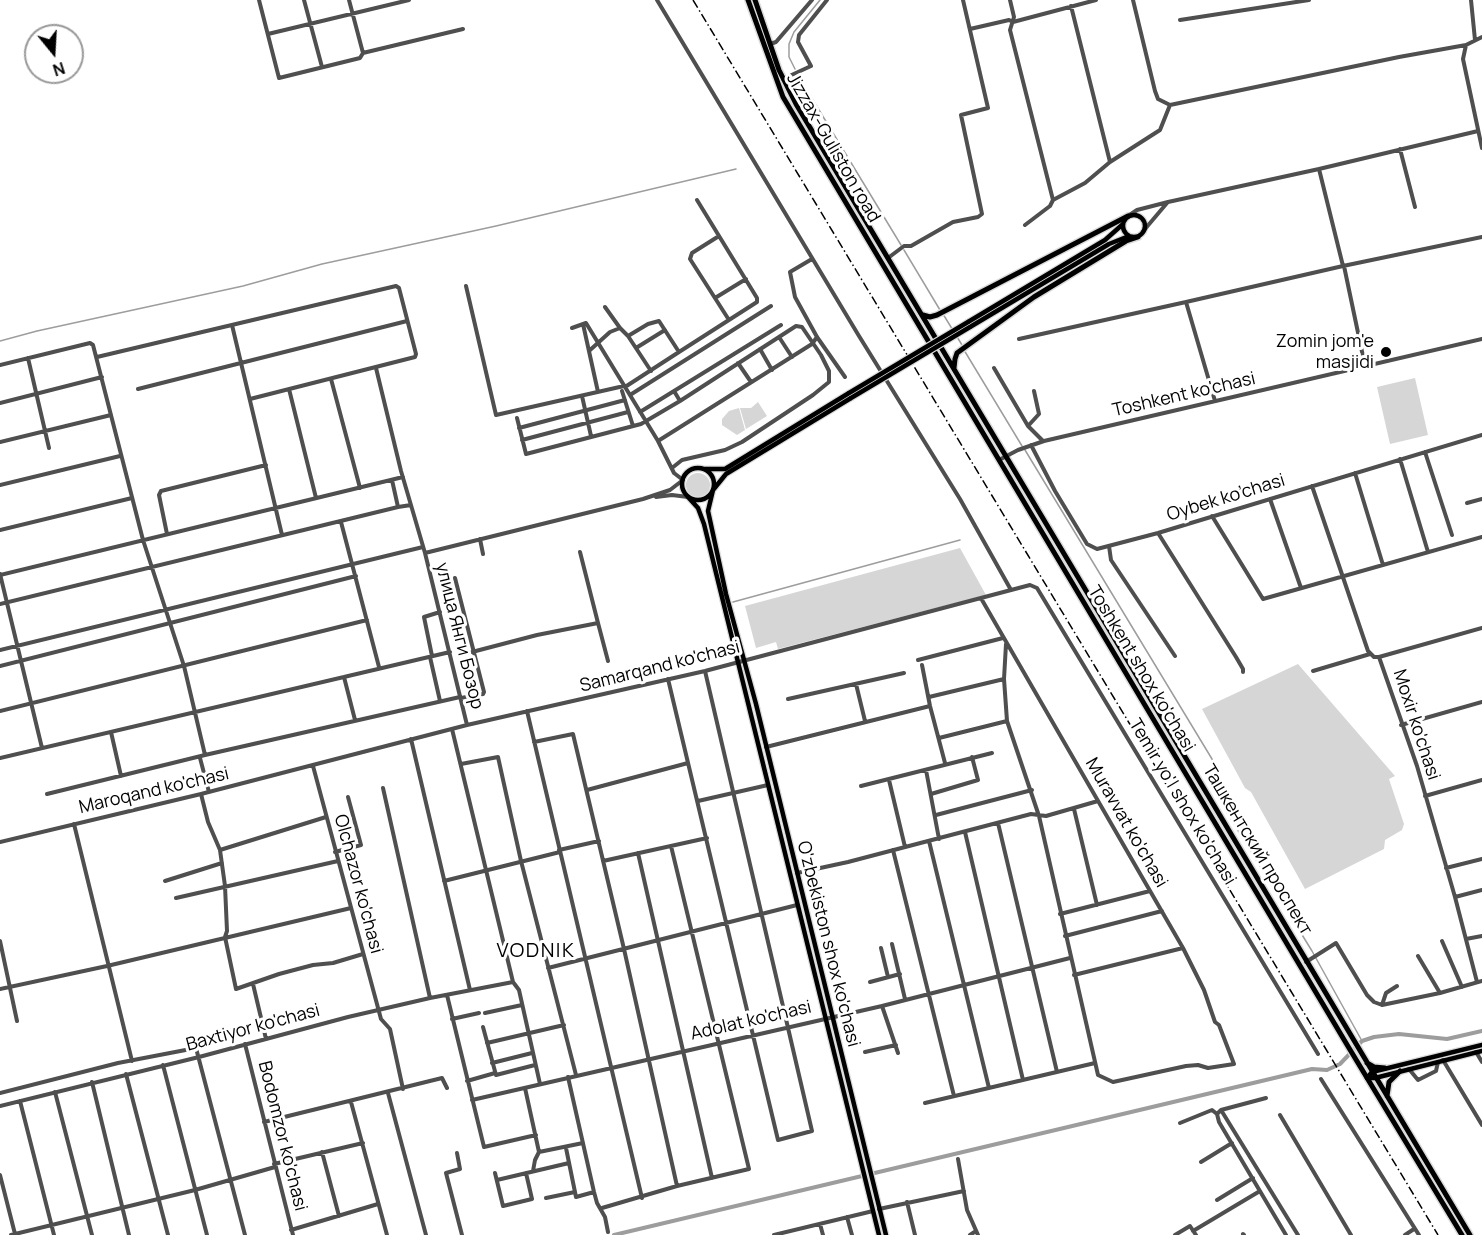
<!DOCTYPE html>
<meta charset="utf-8">
<style>
body{margin:0}
#map{position:relative;width:1482px;height:1235px;overflow:hidden;background:#fff;font-family:Manrope,sans-serif}
canvas{display:block}
.north{position:absolute;left:24px;top:24px;width:60px;height:60px;box-sizing:border-box;background:#fff;border:2px solid #999;border-radius:50%;rotate:162deg;font-size:16px;font-weight:700;line-height:24px;text-align:center;color:#000}
.north::after{content:'';display:block;margin:auto;width:21px;height:27px;background:#000;clip-path:polygon(50% 0,100% 100%,50% 72%,0 100%)}
</style>
<div id="map">
<canvas width="1482" height="1235"></canvas>
<div class="north">N</div>
</div>
<script>
const c = document.querySelector('canvas').getContext('2d');
c.lineJoin = 'round';
function paint(path, color) {
  c.fillStyle = color;
  c.fill(path, 'evenodd');
}
function toPath(rows) {
  const path = new Path2D();
  for (const r of rows) {
    if (r.length === 3) {
      path.moveTo(r[0] + r[2], r[1]);
      path.arc(r[0], r[1], r[2], 0, 2 * Math.PI);
      continue;
    }
    path.moveTo(r[0], r[1]);
    for (let i = 2; i < r.length; i += 2) path.lineTo(r[i], r[i + 1]);
  }
  return path;
}
function strokePath(path, color, width, dash) {
  c.strokeStyle = color;
  c.lineWidth = width;
  c.lineCap = dash ? 'butt' : 'round';
  c.setLineDash(dash || []);
  c.stroke(path);
}
function drawText(font, color, halo, rows, align = 'center') {
  c.font = font + ' Manrope,sans-serif';
  c.lineWidth = 6;
  c.setLineDash([]);
  c.textBaseline = 'middle';
  c.strokeStyle = halo;
  c.fillStyle = color;
  for (const [text, x, y, turn = 0] of rows) {
    c.save();
    c.translate(x, y);
    c.rotate((+turn || 0) * Math.PI / 180);
    c.textAlign = isNaN(turn) ? turn : align;
    if (halo) c.strokeText(text, 0, 0);
    c.fillText(text, 0, 0);
    c.restore();
  }
}
const green = toPath([
 [1415,378,1428,435,1390,444,1377,387],
 [758,402,767,416,746,429,740,408,751,408],
 [739,408,745,430,737,435,722,425,722,419,729,411],
 [698,485,12],
 [960,548,986,595,778,649,776,642,756,648,745,606],
 [1298,664,1395,776,1389,779,1404,824,1402,830,1385,840,1384,849,1305,889,1251,792,1245,788,1202,709]
]);
const stream = toPath([
 [795,69,789,57,789,44,794,32,820,0],
 [799,77,901,245],
 [904,250,940,310],
 [943,314,962,345],
 [0,341,37,331,243,286,322,264,496,226,736,169],
 [964,350,1022,446],
 [1025,450,1212,759,1223,806,1312,951,1362,1041],
 [733,602,960,540]
]);
const canal = toPath([
 [614,1235,1312,1069,1327,1070,1340,1064,1362,1041,1374,1037,1399,1034,1447,1039,1482,1031]
]);
const minor = toPath([
 [259,0,279,78,360,58,363,53,367,52,463,29],
 [304,0,322,67],
 [349,0,363,53],
 [657,0,859,336,960,499,1011,590],
 [1010,0,1014,17,1010,30,1053,200],
 [1133,0,1155,91,1158,99,1170,105],
 [1471,0,1475,40],
 [1071,6,1110,162],
 [1180,20,1309,0],
 [970,29,1009,20,1013,22,1096,0],
 [268,34,409,0],
 [770,44,776,42,812,0],
 [1466,45,1463,59,1482,148],
 [783,79,811,66,798,42,799,35,827,0],
 [1400,149,1415,207],
 [1319,169,1478,131],
 [1128,216,1137,210,1168,202,1319,169,1343,266,1482,237],
 [1025,225,1050,206,1053,200,1085,183,1110,162,1160,130,1170,105,1399,57,1466,45,1482,37],
 [1145,229,1167,203],
 [719,236,692,253,690,259,729,320],
 [888,258,904,246,911,246,953,222,978,217,982,214,961,115,988,108,963,0],
 [812,259,790,272,795,297,817,337,845,377],
 [1344,266,1365,366],
 [466,286,496,415,624,386],
 [715,298,746,279],
 [1186,302,1343,266],
 [605,307,620,328],
 [583,324,598,392],
 [232,325,282,535],
 [779,337,792,357],
 [1019,339,1186,302,1215,401],
 [636,348,665,330],
 [760,349,772,370],
 [589,351,610,332,620,328,628,336,651,371],
 [679,352,757,302,757,298,697,200],
 [97,357,396,286,399,288,416,354,415,357,250,399],
 [28,358,49,448],
 [738,363,751,382],
 [0,365,90,343,93,345,143,540,184,666,205,755],
 [376,368,401,471,425,553,467,725],
 [994,368,1028,426,1043,441],
 [331,379,360,488],
 [625,387,679,352,659,321,648,324,628,336],
 [138,389,407,321],
 [289,389,316,498],
 [622,391,633,426],
 [674,391,680,401],
 [630,395,771,306],
 [582,396,591,436],
 [0,403,102,377],
 [640,412,781,325],
 [517,418,526,454,641,424,680,401,796,326,802,327,821,355,829,371,829,382,813,395,742,442,725,450,682,460,672,468],
 [1028,426,1039,414,1034,391],
 [519,428,625,400],
 [522,440,628,412],
 [658,441,812,344,817,337],
 [0,442,111,415],
 [1031,445,1055,491,1087,544,1097,549,1158,533,1482,435],
 [1425,452,1452,535],
 [1400,459,1428,552],
 [999,460,1018,450,1044,441,1482,339],
 [1355,473,1383,565],
 [392,480,398,507,411,505],
 [0,485,120,456],
 [1312,486,1368,651,1374,657,1379,657,1417,766,1455,897,1477,982],
 [656,497,672,495,688,497],
 [1270,499,1301,588],
 [1467,503,1482,499],
 [1212,516,1263,599,1482,537],
 [341,522,379,667],
 [0,530,132,498],
 [1158,533,1236,657,1243,669,1243,672],
 [167,534,159,495,161,491,266,465],
 [480,539,483,554],
 [1109,546,1111,560,1175,656],
 [425,553,643,499,670,490,683,480,674,473,658,441,586,323,572,328],
 [0,574,42,748],
 [0,575,403,477],
 [455,578,484,692,483,694,461,698],
 [982,600,1183,948,1204,990,1215,1022,1219,1025,1234,1064,1208,1068,1198,1065,1186,1066,1113,1082,1098,1075,1039,816,1007,721,1004,679,1006,644],
 [0,604,398,507],
 [598,623,608,661],
 [0,650,423,547],
 [472,652,537,635,598,623,580,552],
 [432,656,424,617,440,612],
 [430,657,440,701],
 [1379,657,1482,628],
 [918,660,1003,638],
 [922,665,930,706,945,763],
 [0,666,356,576],
 [1313,671,1370,654],
 [344,677,355,720],
 [668,679,778,1140,812,1131,705,671],
 [856,684,865,721],
 [929,697,1004,679],
 [788,699,904,673],
 [0,711,367,620],
 [527,711,642,1198],
 [1401,725,1482,702],
 [452,729,513,982,519,990,540,1084],
 [111,732,121,776],
 [939,738,1007,721],
 [411,739,470,990],
 [534,742,573,734,624,949,677,1186],
 [766,747,930,706],
 [0,758,450,652],
 [200,758,209,792],
 [461,764,498,757,521,861,576,1075],
 [313,766,381,1019,390,1029,403,1089],
 [926,770,939,839],
 [889,780,905,847],
 [861,786,992,753],
 [383,788,430,998],
 [587,790,688,763],
 [47,794,205,755,460,697],
 [201,794,208,822,220,850,225,886,227,931,225,937,236,989,279,974,313,965,333,963,363,954],
 [931,794,978,780,972,757],
 [1425,796,1482,780],
 [698,801,768,785],
 [1074,809,1097,905],
 [936,815,1032,790],
 [998,823,1057,1072],
 [74,824,132,1061],
 [965,832,1023,1080],
 [929,841,989,1088],
 [0,842,201,794,467,725,705,671,1030,585,1037,588,1318,1054],
 [220,850,326,817],
 [559,850,599,841],
 [893,850,954,1096],
 [335,852,361,845,348,797],
 [638,853,712,1178],
 [603,861,707,838],
 [1446,868,1482,859],
 [797,873,848,862,1031,814,1046,816,1098,801],
 [165,881,222,863],
 [444,881,560,852],
 [1455,897,1482,890],
 [176,898,338,861],
 [1060,914,1150,891],
 [1065,936,1162,911],
 [1466,939,1482,936],
 [0,941,17,1021],
 [1442,941,1462,987],
 [892,944,905,999],
 [881,948,888,977],
 [1418,956,1440,993],
 [1306,962,1336,943,1367,995,1374,1002,1382,1005,1440,993,1482,981],
 [548,968,797,905],
 [1074,975,1183,948],
 [870,982,900,974],
 [253,984,266,1039],
 [0,989,107,966,351,908],
 [447,995,484,1147,536,1135],
 [1382,1005,1386,993,1397,986],
 [882,1006,898,1053],
 [485,1013,522,1005],
 [452,1019,479,1013],
 [483,1027,496,1075,535,1065],
 [487,1043,564,1025],
 [245,1044,293,1235],
 [865,1052,896,1045],
 [1476,1052,1482,1062],
 [1443,1060,1482,1125],
 [492,1063,532,1053],
 [163,1065,207,1235],
 [1409,1069,1418,1080,1436,1071,1438,1062],
 [126,1074,168,1235],
 [568,1077,594,1192,597,1203,605,1217,608,1232],
 [1321,1079,1419,1235],
 [467,1081,495,1073],
 [92,1082,129,1235],
 [525,1088,539,1152],
 [55,1092,92,1235],
 [0,1093,118,1063,196,1048,245,1235],
 [388,1093,426,1235],
 [472,1100,882,1006,1070,958],
 [20,1101,54,1235],
 [351,1102,387,1235],
 [925,1103,1095,1063],
 [0,1106,199,1057,348,1017,430,998,513,982],
 [1221,1110,1298,1235],
 [1221,1110,1217,1114,1219,1122,1286,1235],
 [1221,1110,1266,1098],
 [1280,1115,1351,1235],
 [264,1122,442,1078,447,1088],
 [1180,1123,1212,1110,1217,1114],
 [566,1148,576,1197,594,1192],
 [322,1152,339,1216],
 [457,1153,460,1169,446,1173,462,1235],
 [958,1159,967,1210,978,1235],
 [1201,1162,1232,1143],
 [274,1164,363,1143],
 [533,1171,535,1160,539,1152,583,1143],
 [495,1173,503,1206,532,1199,526,1173],
 [0,1175,15,1234],
 [497,1180,569,1163],
 [546,1198,575,1192],
 [1217,1200,1253,1178],
 [907,1202,915,1235],
 [602,1208,677,1186,749,1169,671,846],
 [879,1209,964,1191],
 [847,1217,852,1235],
 [820,1224,823,1235],
 [291,1230,378,1204],
 [1193,1231,1260,1191],
 [1243,1234,1244,1235],
 [11,1235,195,1190,275,1167],
 [774,1235,873,1211],
 [970,1235,976,1231],
 [1175,1235,1190,1226,1196,1235],
 [1405,1235,1414,1229]
]);
const major = toPath([
 [1134,226,11],
 [968,322,1105,240,1123,224],
 [970,327,1109,244,1129,236],
 [851,398,726,474,713,490,708,511,726,594,756,704,886,1235],
 [698,484,16],
 [704,469,725,469,849,393],
 [688,497,698,508,704,524,879,1235],
 [1367,1078,1372,1072,1482,1045],
 [1367,1078,1375,1078,1482,1051]
]);
const highway = toPath([
 [748,0,783,97,1349,1048,1462,1235],
 [755,0,779,70,796,104,1470,1235],
 [923,315,930,317,937,315,1128,216],
 [954,368,955,359,957,353,1034,297,1126,241,1138,237],
 [1367,1063,1374,1067,1385,1068],
 [1387,1096,1389,1082,1400,1071]
]);
const rail = toPath([
 [693,0,1438,1235]
]);
const majorBridge = toPath([
 [849,393,968,322],
 [851,398,970,327]
]);
const markers = [
 [1386,352,6,"#000"]
];
const streetNames = [
 ["Jizzax-Guliston road",833,148,60],
 ["Toshkent ko'chasi",1184,395,-13],
 ["Oybek ko’chasi",1226,498,-17],
 ["улица Янги Бозор",459,636,76],
 ["Samarqand ko'chasi",660,667,-14],
 ["Toshkent shox ko'chasi",1141,669,59],
 ["Moxir ko'chasi",1416,725,72],
 ["Maroqand ko'chasi",154,791,-13],
 ["Temir yo'l shox ko'chasi",1182,802,59],
 ["Muravvat ko'chasi",1126,823,60],
 ["Ташкентский проспект",1257,850,59],
 ["Olchazor ko'chasi",358,884,75],
 ["O'zbekiston shox ko'chasi",828,944,76],
 ["Adolat ko'chasi",751,1021,-13],
 ["Baxtiyor ko'chasi",253,1028,-15],
 ["Bodomzor ko'chasi",282,1136,76]
];
const poiNames = [
 ["Zomin jom'e",1374,342],
 ["masjidi",1374,363]
];
const neighbourhoodNames = [
 ["VODNIK",536,951]
];
paint(green, '#d6d6d6');
strokePath(stream, '#9d9d9d', 1.5);
strokePath(canal, '#9d9d9d', 4);
strokePath(major, '#dbdbdb', 7);
strokePath(highway, '#dbdbdb', 8);
strokePath(minor, '#4f4f4f', 4);
strokePath(major, '#000', 4.5);
strokePath(highway, '#000', 5);
strokePath(rail, '#000', 1.5, [9, 3, 1.5, 3]);
strokePath(majorBridge, '#dbdbdb', 7, []);
strokePath(majorBridge, '#000', 4.5);
for (const [x, y, r, color] of markers) {
  const dot = new Path2D();
  dot.arc(x, y, r, 0, 2 * Math.PI);
  c.fillStyle = color;
  c.fill(dot);
  strokePath(dot, '#fff', 2);
}
drawText('18px', '#000', '#fff', streetNames);
drawText('18px', '#000', '#fff', poiNames, 'right');
c.letterSpacing = '1.5px';
drawText('20px', '#000', '#fff', neighbourhoodNames);
c.letterSpacing = '0px';
</script>
